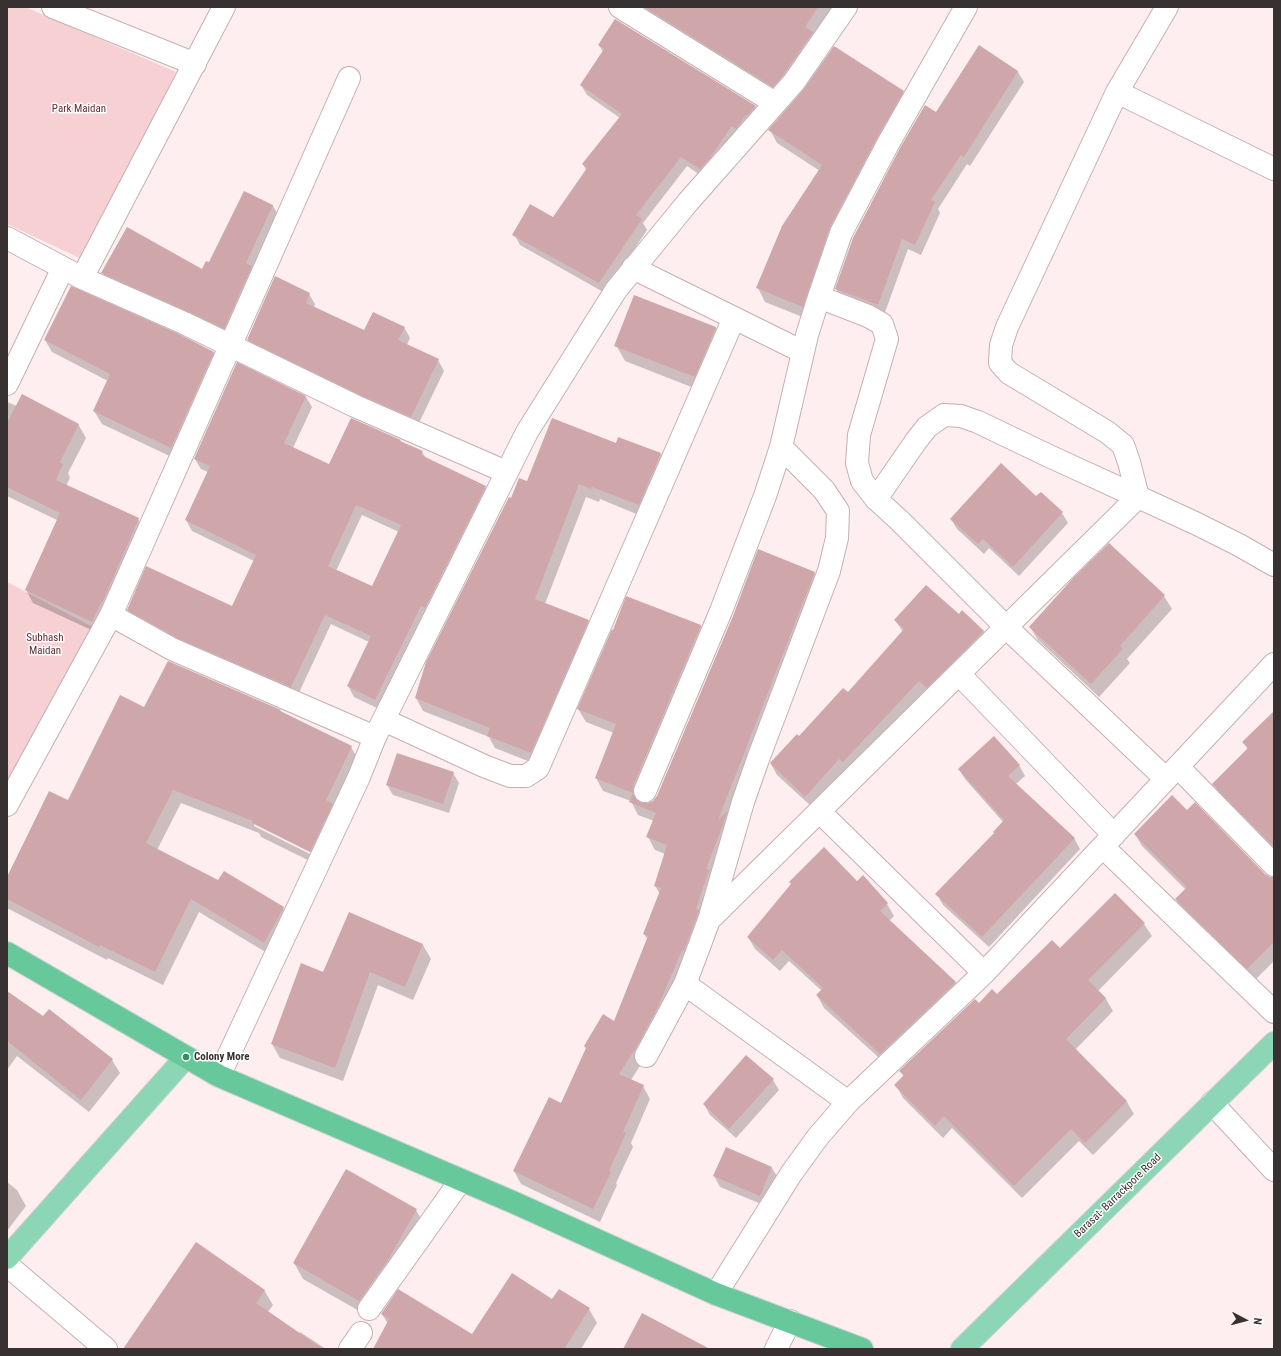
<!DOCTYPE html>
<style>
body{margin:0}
#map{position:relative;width:1281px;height:1356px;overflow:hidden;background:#ffeeef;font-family:"Roboto Condensed",sans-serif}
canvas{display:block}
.frame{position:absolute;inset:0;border:8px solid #383131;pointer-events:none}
.north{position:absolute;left:1225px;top:1300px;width:40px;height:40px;-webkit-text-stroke:3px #fff;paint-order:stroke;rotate:96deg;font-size:11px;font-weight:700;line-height:16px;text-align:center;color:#383131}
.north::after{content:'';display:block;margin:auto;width:14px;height:18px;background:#383131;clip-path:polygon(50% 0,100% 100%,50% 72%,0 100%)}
</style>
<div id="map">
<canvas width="1281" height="1356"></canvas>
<div class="frame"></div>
<div class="north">N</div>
</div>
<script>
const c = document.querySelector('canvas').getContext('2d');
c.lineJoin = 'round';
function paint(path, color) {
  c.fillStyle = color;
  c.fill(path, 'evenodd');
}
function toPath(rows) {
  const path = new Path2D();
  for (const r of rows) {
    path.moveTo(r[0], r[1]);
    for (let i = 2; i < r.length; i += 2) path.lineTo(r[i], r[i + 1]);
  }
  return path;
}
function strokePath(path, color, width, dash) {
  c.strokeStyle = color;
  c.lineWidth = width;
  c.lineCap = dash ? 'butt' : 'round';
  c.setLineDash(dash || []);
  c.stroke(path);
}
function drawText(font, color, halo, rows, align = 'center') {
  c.font = font + ' "Roboto Condensed",sans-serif';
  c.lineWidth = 3;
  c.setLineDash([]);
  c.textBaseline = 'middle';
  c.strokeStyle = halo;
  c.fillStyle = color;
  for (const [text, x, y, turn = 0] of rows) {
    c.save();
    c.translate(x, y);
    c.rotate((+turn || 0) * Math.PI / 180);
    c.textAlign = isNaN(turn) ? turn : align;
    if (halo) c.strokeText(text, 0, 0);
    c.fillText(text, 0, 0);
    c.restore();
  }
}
const green = toPath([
 [7,7,25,7,176,72,86,261,7,224],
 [7,582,97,629,7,793]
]);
const shadow = toPath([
 [632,7,833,7,814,36,780,98],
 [616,20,755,107,761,117,706,179,687,166,643,223,647,230,605,293,520,245,514,234,554,218,586,170,583,164,620,118,587,95,581,85,603,52,599,45],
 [979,46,1018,72,1024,82,970,166,967,164,938,209,940,213,921,255,908,249,884,315,842,299,836,289,936,113],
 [903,92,911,105,810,320,765,302,758,288,820,171,777,143,770,130],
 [244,192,273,206,279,216,230,338,109,283,103,273,203,270,210,263],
 [309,294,315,304,314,308,364,332,404,327,410,338,407,345,438,360,444,371,417,427,254,350,248,340],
 [635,296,716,328,725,344,704,392,625,361,616,345],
 [45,340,213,352,221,365,178,460,102,424,94,411,108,381,52,352],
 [306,397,312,407,293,448,329,466,400,440,401,442,422,452,426,458,485,487,492,497,381,710,354,697,348,686,369,642,331,624,297,697,134,620,128,610,232,607,254,561,192,531,186,520,208,472,201,469,195,459],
 [362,515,399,532,372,588,336,571],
 [7,402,17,406,78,424,86,438,68,473,70,478,66,486,138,519,146,532,100,634,33,603,26,590,57,520,7,496],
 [619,438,661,454,668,467,646,518,600,499,599,502,586,497,545,604,588,621,595,634,538,765,495,748,489,737,423,711,416,698,512,499,528,482,617,444],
 [1036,498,1062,513,1068,523,1019,576,989,548,984,554,957,529,951,519],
 [1109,545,1164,596,1172,609,1127,659,1130,663,1099,697,1038,640,1030,627],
 [815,573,822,585,715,883,643,1061,631,1080,643,1086,650,1099,631,1143,633,1147,616,1183,617,1185,600,1222,521,1184,514,1171,562,1104,615,1022,648,940,644,934,660,894,655,886,665,854,655,850,648,837,654,821,638,815,631,801,603,791,596,778,614,733,586,722,578,709,614,631,627,598,701,626,708,639,640,799,640,803,646,804,653,802],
 [962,612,984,632,990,642,933,698,925,690,850,772,846,769,812,807,777,775,771,764,797,735,799,737,848,693,903,632,895,620,959,616],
 [145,709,280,711,351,747,359,761,318,865,261,837,259,833,181,803,157,850,219,882,224,872,283,908,291,922,272,956,199,912,163,985,108,958,107,960,7,908,7,879,68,801],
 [254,823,315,854,314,856,254,826],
 [1274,712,1274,851,1221,796,1214,784,1248,750,1244,743],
 [1019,765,1025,776,1016,784,1074,838,1080,849,989,947,943,905,937,894,995,833,1003,822,965,779,959,769],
 [453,773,459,783,449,813,393,795,387,785],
 [1187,811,1265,875,1271,878,1274,878,1274,961,1255,980,1183,911,1176,899,1186,890,1142,846,1135,834],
 [857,882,887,904,894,916,889,921,956,983,963,995,888,1066,824,1008,817,995,822,991,789,961,780,971,755,949,748,937],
 [1115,895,1144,924,1152,936,1098,991,1106,999,1113,1011,1075,1050,1127,1102,1134,1114,1093,1155,1079,1141,1022,1198,952,1128,943,1138,903,1098,896,1085,904,1077,900,1071,979,1004,997,996,1060,950],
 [349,913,423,945,431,959,413,1000,378,985,343,1081,280,1058,272,1044,324,973],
 [7,992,43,1018,112,1060,120,1073,89,1112,17,1056,7,1070],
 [773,1080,779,1090,736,1138,710,1115,704,1104],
 [772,1168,778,1178,766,1206,720,1187,714,1176],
 [7,1182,17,1190,26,1206,7,1231],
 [416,1210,425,1226,368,1316,303,1279,294,1263],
 [264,1290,273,1305,268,1312,299,1334,300,1332,326,1349,130,1349],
 [553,1301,589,1309,597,1323,581,1349,374,1349,388,1324,382,1314,472,1335]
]);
const building = toPath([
 [644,7,818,7,805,27,813,32,784,74,773,87],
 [615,19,756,106,747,116,746,115,736,129,732,126,709,159,700,169,681,157,636,215,642,219,599,283,512,235,530,204,553,217,587,168,582,164,622,114,580,85,604,49,598,45],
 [979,45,1018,71,964,157,961,155,931,200,935,202,915,245,902,239,878,305,835,289,853,238,900,148,925,105,936,112],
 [834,46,904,91,878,136,830,227,803,307,756,288,782,226,822,165,768,130,803,90],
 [244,191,273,205,246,263,252,266,224,329,189,312,101,273,127,227,202,269,206,261,209,262],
 [275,276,310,293,306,303,364,330,373,312,405,327,398,340,439,359,411,417,360,395,247,340],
 [71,286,179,334,214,352,171,448,93,411,110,374,44,340],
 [634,295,716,327,695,377,614,346],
 [237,362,306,396,284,443,329,464,351,418,401,440,400,441,423,451,421,455,486,486,425,608,421,606,375,700,347,686,371,636,325,615,291,687,179,639,127,610,146,566,232,606,256,555,185,520,210,466,194,459],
 [356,505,401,525,372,586,328,566],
 [22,394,79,424,60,462,63,464,56,480,139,518,103,601,102,601,92,622,25,590,60,513,7,487,7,423],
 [552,418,616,443,618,437,661,453,639,505,592,487,591,489,579,484,535,599,589,620,531,753,487,736,490,728,415,698,426,662,509,497,511,498,519,478,527,481],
 [1001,463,1036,496,1041,492,1063,512,1013,567,983,539,978,544,950,519],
 [1109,543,1165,595,1120,646,1123,649,1091,684,1029,627,1074,577],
 [758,549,815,572,718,820,727,811,723,825,706,869,709,870,696,909,699,910,684,951,682,950,658,1007,636,1048,619,1074,644,1085,623,1132,626,1133,609,1171,611,1172,593,1209,513,1171,549,1097,561,1103,586,1048,584,1046,603,1014,614,1021,648,936,643,934,661,888,654,886,667,845,646,837,656,813,629,802,633,793,595,778,616,724,577,709,612,629,613,630,626,596,701,625,633,786,633,793,635,798,640,802,647,803,653,801,657,796,733,616],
 [926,585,959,614,962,610,984,631,927,688,919,681,843,762,839,759,805,797,770,763,797,734,799,736,843,688,848,692,904,629,894,620],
 [168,661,281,710,280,711,352,746,326,800,333,804,310,852,252,823,253,821,173,790,146,843,218,880,224,871,284,907,264,943,191,899,155,972,100,945,99,947,7,899,7,877,49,791,68,800,120,695,144,707],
 [1274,711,1274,847,1212,784,1248,748,1242,742],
 [994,736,1020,765,1008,776,1075,838,982,937,935,894,994,833,993,832,1004,820,958,769],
 [397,753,454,772,443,804,386,785],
 [1172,795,1187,810,1195,802,1265,874,1270,877,1274,877,1274,942,1247,969,1175,899,1187,887,1134,834],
 [824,847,857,881,863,875,888,903,880,911,956,982,880,1054,816,995,823,988,782,950,773,960,747,937,791,884,789,882],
 [1115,893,1145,923,1088,980,1106,998,1066,1039,1127,1101,1085,1143,1071,1129,1014,1186,944,1116,935,1126,894,1085,904,1075,899,1071,975,999,979,1003,992,989,997,994,1052,940,1060,948],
 [349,912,423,944,405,987,370,972,335,1068,271,1044,301,963,323,972],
 [7,991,43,1016,49,1009,113,1059,81,1100,7,1041],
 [746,1055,774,1079,729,1129,703,1104],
 [726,1147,772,1167,760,1196,713,1176],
 [346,1169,417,1209,388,1260,359,1301,293,1263],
 [196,1242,265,1290,256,1303,323,1349,123,1349],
 [512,1273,552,1299,559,1289,590,1308,564,1349,373,1349,389,1319,381,1314,398,1289,472,1334],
 [642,1313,710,1349,623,1349]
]);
const minor = toPath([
 [53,7,195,64],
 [620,7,775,103],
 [1117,92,1274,169],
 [7,238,82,278,184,323,355,406,506,472],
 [633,268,803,352],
 [82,278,224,7],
 [819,297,868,316,882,324,887,339,859,435,857,463,862,481,876,499,899,520,1006,627,1166,779],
 [7,384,63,268],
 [876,499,916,441,927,427,944,415,961,416,978,422,1049,456,1195,523,1239,545,1274,565],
 [111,615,172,649,375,737],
 [959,674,1114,835],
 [384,720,484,766,510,776,526,776,538,768,734,318],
 [1178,767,1274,865],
 [645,791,721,611,765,496,781,447,807,335,819,297,841,233,889,142,966,7],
 [7,805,111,615,349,78],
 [820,812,984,973],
 [1103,847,1274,1012],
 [709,920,1138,497,1129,462,1123,445,1107,432,1009,373,1000,363,1001,345,1007,327,1117,92,1167,7],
 [685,984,848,1102],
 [646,1056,685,984,709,920,743,802,758,759,829,571,837,538,838,511,824,490,781,447],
 [1212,1103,1274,1170],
 [7,1265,106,1349],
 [716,1294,791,1174,817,1138,848,1102,984,973,1274,664],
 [369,1309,461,1180],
 [350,1349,361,1333],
 [776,1349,790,1321]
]);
const tertiary = toPath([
 [219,1076,359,777,375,737,527,432,616,290,688,202,794,82,846,7]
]);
const primary = toPath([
 [7,1258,186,1057],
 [962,1349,1274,1043]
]);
const trunk = toPath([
 [7,953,219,1076,515,1203,716,1294,862,1349]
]);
const markers = [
 [186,1057,4,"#348e64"]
];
const parkNames = [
 ["Park Maidan",79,109],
 ["Subhash",45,638],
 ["Maidan",45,651]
];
const poiNames = [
 ["Colony More",194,1057]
];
const streetNames = [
 ["Barasat- Barrackpore Road",1118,1196,-44]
];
paint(green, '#f6d0d2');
paint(shadow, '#0003');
paint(building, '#cfa6a9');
strokePath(minor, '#c4b0b2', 24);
strokePath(tertiary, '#c4b0b2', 24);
strokePath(primary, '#d3d2d2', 24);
strokePath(trunk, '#d3d2d2', 24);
strokePath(minor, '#fff', 22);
strokePath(tertiary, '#fff', 22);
strokePath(primary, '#8dd6b5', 22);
strokePath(trunk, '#67c89c', 22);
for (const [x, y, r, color] of markers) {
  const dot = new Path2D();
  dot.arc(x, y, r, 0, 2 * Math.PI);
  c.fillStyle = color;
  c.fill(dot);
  strokePath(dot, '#fff', 1.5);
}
drawText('11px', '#622c33', '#fff', parkNames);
drawText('bold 11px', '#383131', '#fff', poiNames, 'left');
drawText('11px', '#383131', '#fff', streetNames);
</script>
